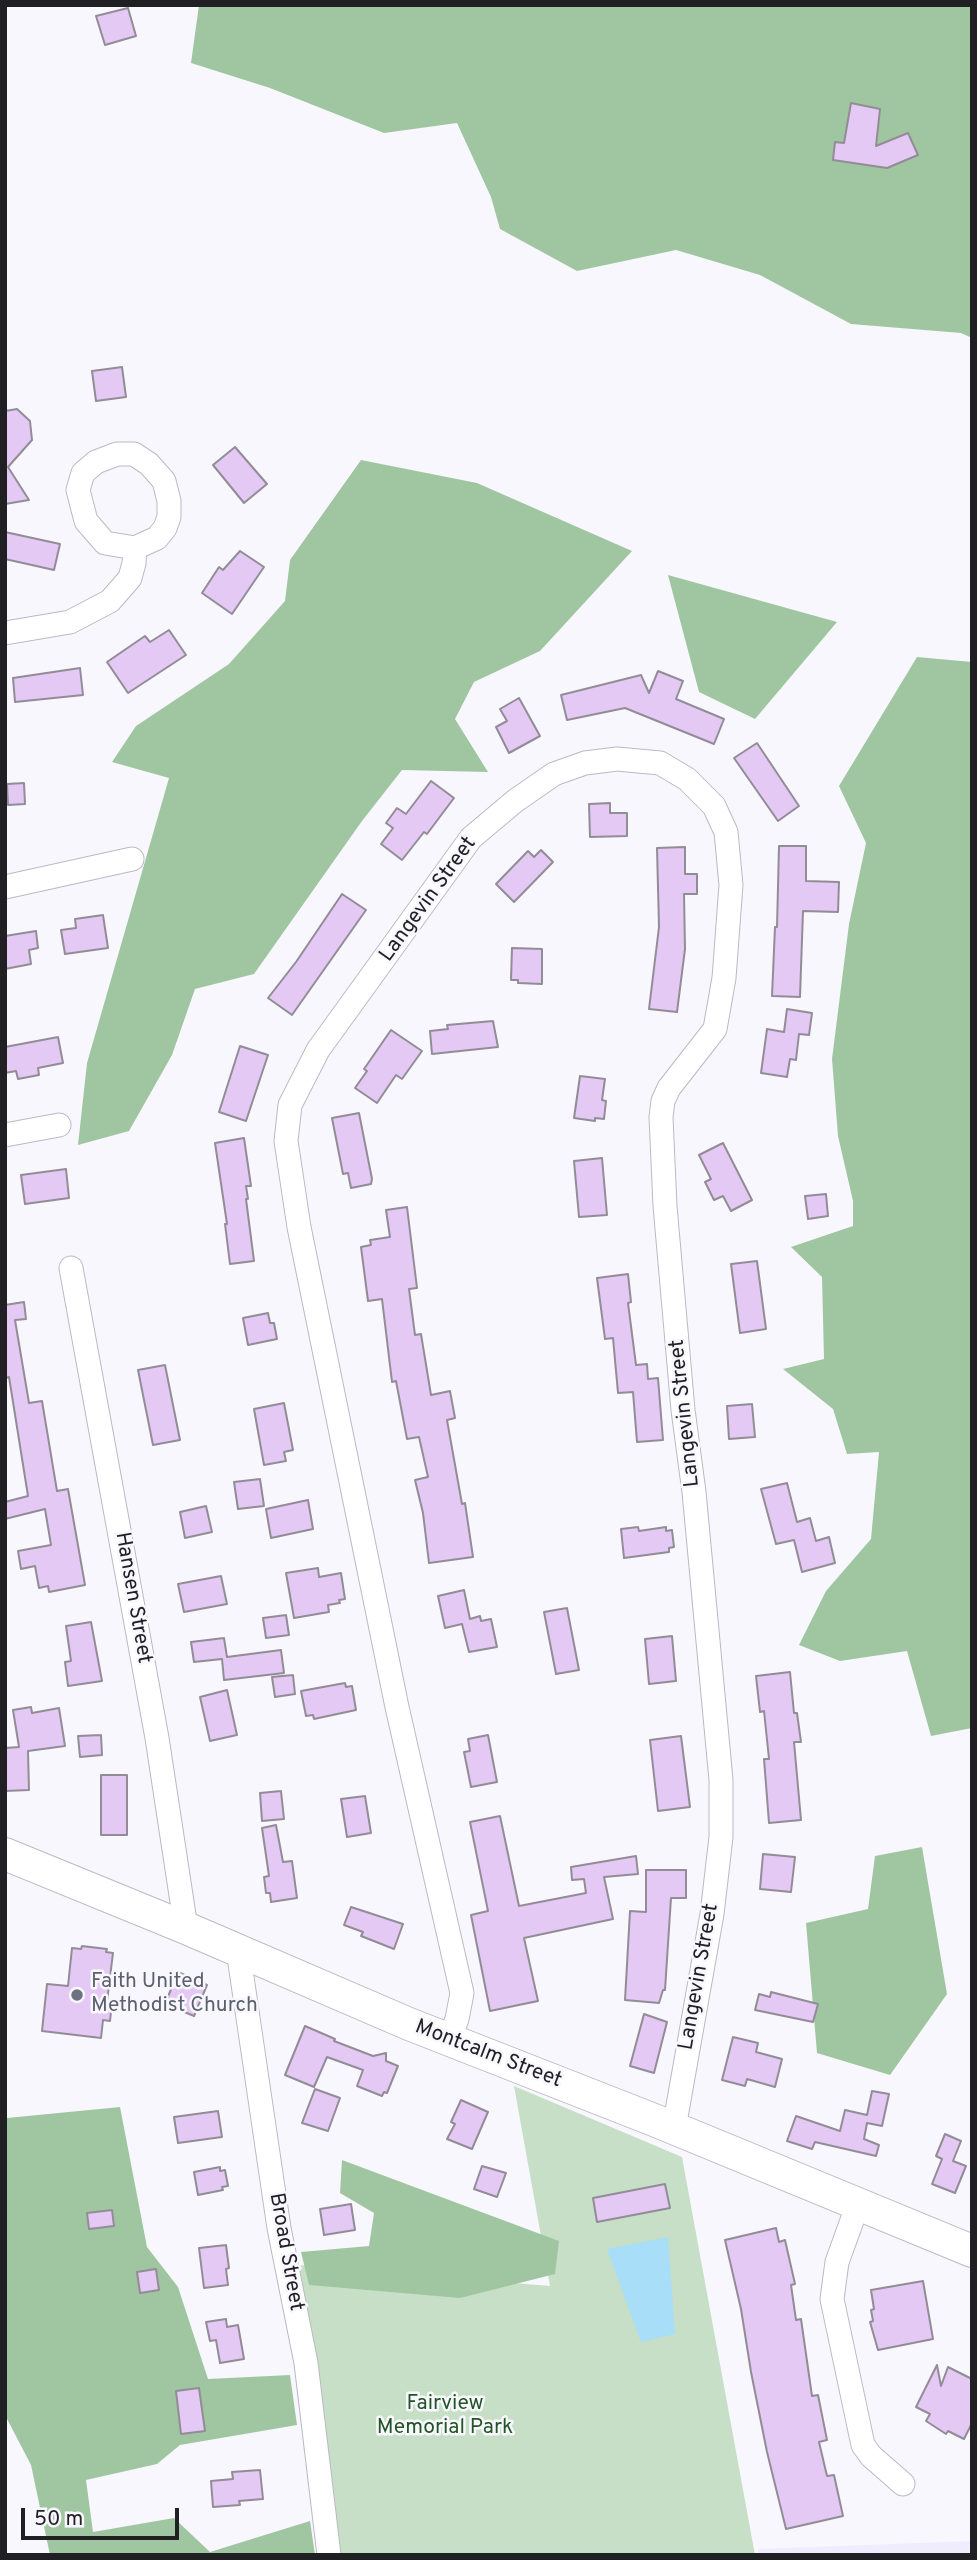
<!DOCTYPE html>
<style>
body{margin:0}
#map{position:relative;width:977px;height:2560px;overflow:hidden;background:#f9f7fe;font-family:Overpass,sans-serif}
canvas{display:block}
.frame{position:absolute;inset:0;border:7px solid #201f24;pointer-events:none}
.scale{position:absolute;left:21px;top:2508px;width:158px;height:32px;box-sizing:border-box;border:4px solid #201f24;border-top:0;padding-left:9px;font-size:21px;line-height:24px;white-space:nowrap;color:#201f24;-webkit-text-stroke:5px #f9f7fe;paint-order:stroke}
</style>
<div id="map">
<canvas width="977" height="2560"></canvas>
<div class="frame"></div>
<div class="scale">50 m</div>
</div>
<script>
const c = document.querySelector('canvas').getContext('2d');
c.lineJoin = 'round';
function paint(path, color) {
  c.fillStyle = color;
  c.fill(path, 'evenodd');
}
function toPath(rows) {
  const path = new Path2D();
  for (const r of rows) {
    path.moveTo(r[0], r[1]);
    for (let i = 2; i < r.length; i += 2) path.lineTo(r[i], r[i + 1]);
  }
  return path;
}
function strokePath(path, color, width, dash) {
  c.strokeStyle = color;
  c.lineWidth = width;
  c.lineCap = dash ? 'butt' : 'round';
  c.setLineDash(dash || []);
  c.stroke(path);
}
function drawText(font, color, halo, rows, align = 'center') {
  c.font = font + ' Overpass,sans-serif';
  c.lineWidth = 5;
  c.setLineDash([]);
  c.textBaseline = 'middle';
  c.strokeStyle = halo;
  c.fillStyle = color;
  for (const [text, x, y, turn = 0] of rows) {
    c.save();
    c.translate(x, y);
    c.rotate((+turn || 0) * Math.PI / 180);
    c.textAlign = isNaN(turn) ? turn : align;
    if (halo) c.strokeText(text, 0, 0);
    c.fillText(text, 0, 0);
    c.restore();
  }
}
const education = toPath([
 [972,2541,972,2555,758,2555,758,2549]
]);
const green = toPath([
 [514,2086,682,2157,755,2555,322,2555,285,2264,550,2286]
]);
const forest = toPath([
 [199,5,972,5,972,338,961,333,851,324,760,275,676,250,577,271,500,229,491,197,457,123,384,133,270,88,191,63],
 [361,460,477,483,632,551,540,651,474,682,455,719,488,772,402,770,362,821,254,974,195,989,172,1055,129,1131,78,1145,87,1063,169,778,112,762,136,726,229,664,285,601,290,560],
 [668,575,837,622,755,719,699,692],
 [917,657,972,662,972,1728,931,1736,907,1651,840,1661,799,1645,826,1591,871,1539,879,1452,847,1454,833,1409,783,1369,824,1359,822,1277,791,1247,853,1226,853,1201,838,1136,832,1059,849,924,866,843,839,786],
 [922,1847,947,1994,890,2075,817,2053,806,1923,868,1909,875,1856],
 [120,2107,147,2247,178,2287,208,2379,290,2375,297,2425,180,2445,157,2464,86,2480,93,2532,174,2518,210,2552,310,2521,315,2555,50,2555,31,2465,5,2415,5,2121,7,2118],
 [342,2160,559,2241,555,2274,460,2298,309,2285,301,2252,369,2246,374,2213,340,2193]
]);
const water = toPath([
 [668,2237,675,2334,641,2342,607,2249]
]);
const building = toPath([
 [128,8,136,36,105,45,96,16,128,8],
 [851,103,880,109,876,146,908,133,918,155,887,168,833,160,835,142,844,143,851,103],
 [122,367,126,397,96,401,92,371,122,367],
 [17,409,30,421,32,440,8,467,29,500,5,504,5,411,17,409],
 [235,447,267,484,244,503,213,465,235,447],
 [5,532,60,544,54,570,5,559,5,532],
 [240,551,264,567,232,614,202,593,219,567,223,570,240,551],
 [169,630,186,655,128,693,107,662,145,636,150,642,169,630],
 [80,668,83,695,15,702,13,678,80,668],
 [658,671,683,681,676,699,724,719,714,744,625,708,567,720,561,695,641,675,649,693,658,671],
 [519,698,540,736,509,753,496,727,507,721,500,709,519,698],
 [757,743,799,806,778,821,734,758,757,743],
 [431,781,454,798,427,834,424,832,402,860,381,844,393,828,386,823,397,808,406,814,431,781],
 [24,783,25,804,8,805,7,784,24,783],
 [610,803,610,813,627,813,627,836,590,837,589,804,610,803],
 [779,846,806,846,806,881,839,882,838,912,803,911,800,997,772,996,775,927,777,927,779,846],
 [685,847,685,874,697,874,697,894,684,894,685,949,677,1012,649,1009,659,927,657,848,685,847],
 [541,850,553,862,514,902,496,884,528,851,534,857,541,850],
 [342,894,366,910,292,1015,268,998,296,962,342,894],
 [103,915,108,948,65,954,61,930,76,928,75,919,103,915],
 [36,931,38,948,29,950,31,964,5,969,5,936,36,931],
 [512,948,542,949,542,984,518,983,518,980,511,980,512,948],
 [787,1009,812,1013,809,1035,799,1034,796,1060,790,1059,787,1077,761,1073,767,1029,784,1032,787,1009],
 [493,1021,498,1047,432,1054,430,1031,448,1029,447,1025,493,1021],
 [391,1030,422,1051,402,1079,396,1075,377,1103,355,1088,367,1071,364,1069,391,1030],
 [58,1037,63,1063,38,1068,39,1075,18,1079,16,1071,5,1073,5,1047,58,1037],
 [240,1046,268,1055,246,1121,219,1112,240,1046],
 [580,1076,605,1079,602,1100,606,1101,604,1119,595,1118,595,1121,574,1118,580,1076],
 [359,1113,372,1179,371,1184,351,1188,348,1173,343,1174,332,1118,359,1113],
 [244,1138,251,1186,246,1186,248,1199,246,1199,254,1261,230,1264,225,1224,227,1224,215,1143,244,1138],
 [723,1143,752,1200,731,1211,723,1196,714,1200,705,1182,711,1179,699,1155,723,1143],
 [602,1158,607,1215,579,1217,574,1161,602,1158],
 [66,1169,69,1198,25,1204,21,1175,66,1169],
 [826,1194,828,1216,808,1219,805,1196,826,1194],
 [407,1207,417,1288,409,1289,415,1335,421,1334,431,1395,450,1391,455,1418,447,1420,462,1504,465,1503,473,1557,429,1563,423,1513,415,1480,428,1477,419,1437,407,1439,396,1381,392,1382,382,1299,368,1301,361,1247,371,1245,370,1240,390,1237,386,1210,407,1207],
 [757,1261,766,1329,740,1333,731,1264,757,1261],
 [628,1274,631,1302,628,1303,636,1365,647,1364,648,1379,658,1378,663,1440,637,1442,633,1392,618,1393,613,1338,605,1339,597,1278,628,1274],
 [24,1302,26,1319,15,1320,29,1403,42,1401,57,1491,68,1489,85,1585,49,1592,48,1586,39,1588,35,1566,21,1569,18,1551,51,1545,45,1509,5,1519,5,1502,28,1496,9,1377,5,1378,5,1305,24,1302],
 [268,1313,270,1323,274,1323,277,1339,248,1345,243,1318,268,1313],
 [165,1365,180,1440,153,1445,138,1370,165,1365],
 [284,1403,293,1450,284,1452,286,1461,264,1465,254,1409,284,1403],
 [752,1404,755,1437,729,1439,727,1406,752,1404],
 [260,1479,264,1506,238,1509,234,1482,260,1479],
 [787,1483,797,1522,810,1518,816,1541,829,1537,835,1563,802,1572,794,1540,776,1544,761,1489,787,1483],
 [308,1500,313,1529,271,1538,266,1509,308,1500],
 [206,1506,212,1532,185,1538,180,1512,206,1506],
 [638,1527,639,1531,666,1527,666,1531,672,1530,674,1547,669,1548,669,1552,624,1558,621,1529,638,1527],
 [318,1568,319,1577,341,1573,345,1599,339,1600,340,1603,328,1605,329,1612,294,1618,286,1573,318,1568],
 [221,1576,227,1604,184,1612,178,1584,221,1576],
 [464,1590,470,1619,480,1616,481,1621,491,1619,497,1647,469,1652,462,1624,445,1628,438,1596,464,1590],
 [567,1608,579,1670,556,1674,544,1612,567,1608],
 [286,1615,289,1635,266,1638,263,1618,286,1615],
 [91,1622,102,1681,68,1686,65,1662,71,1661,66,1626,91,1622],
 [672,1636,676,1681,649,1684,645,1639,672,1636],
 [224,1638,227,1657,281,1650,284,1673,224,1680,222,1659,194,1662,191,1642,224,1638],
 [790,1672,794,1713,797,1713,801,1742,794,1742,801,1820,769,1823,764,1759,769,1759,764,1711,760,1712,756,1676,790,1672],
 [293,1675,295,1694,275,1697,272,1677,293,1675],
 [345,1683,346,1687,352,1686,356,1710,314,1719,313,1715,306,1716,301,1691,345,1683],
 [227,1690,237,1735,210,1741,200,1697,227,1690],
 [31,1707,32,1713,59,1708,65,1746,28,1751,29,1790,5,1791,5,1748,19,1747,13,1710,31,1707],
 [101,1735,102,1755,80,1757,78,1736,101,1735],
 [488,1735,497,1782,471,1787,464,1752,470,1751,468,1739,488,1735],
 [681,1736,690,1807,658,1811,650,1740,681,1736],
 [101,1775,127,1775,127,1835,101,1835,101,1775],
 [281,1791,284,1819,262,1821,260,1793,281,1791],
 [365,1796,371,1833,347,1837,341,1799,365,1796],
 [500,1816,519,1906,586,1893,584,1879,572,1880,571,1867,636,1856,638,1874,604,1877,613,1919,524,1938,538,2001,490,2011,471,1915,488,1911,470,1822,500,1816],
 [276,1825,283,1862,292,1861,297,1898,271,1902,270,1893,266,1893,264,1877,269,1876,262,1828,276,1825],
 [763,1854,795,1857,791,1892,760,1889,763,1854],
 [646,1870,686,1870,686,1898,671,1898,665,1990,663,1990,659,2003,625,2000,630,1911,646,1912,646,1870],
 [351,1907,403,1924,394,1949,361,1936,363,1932,344,1925,351,1907],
 [82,1946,107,1949,106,1952,113,1953,107,2002,112,2003,110,2021,103,2020,101,2038,42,2031,47,1984,68,1986,72,1948,81,1949,82,1946],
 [178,1972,207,1985,194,2016,165,2004,178,1972],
 [771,1992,818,2004,813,2022,755,2010,759,1994,770,1997,771,1992],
 [644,2014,667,2022,654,2073,630,2066,644,2014],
 [305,2026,335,2039,334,2041,373,2056,386,2053,386,2061,398,2066,387,2093,384,2092,382,2096,357,2086,363,2070,327,2057,314,2087,285,2075,305,2026],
 [733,2037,758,2043,756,2052,782,2059,775,2087,747,2079,745,2086,722,2080,733,2037],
 [315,2089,340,2098,328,2131,302,2123,315,2089],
 [872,2091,889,2094,882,2126,867,2123,864,2139,879,2145,876,2156,815,2142,812,2149,787,2141,796,2116,840,2131,845,2110,867,2115,872,2091],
 [461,2100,488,2112,472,2149,447,2139,455,2124,451,2122,461,2100],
 [218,2111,222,2137,178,2143,174,2117,218,2111],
 [945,2134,961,2141,953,2161,966,2166,955,2193,932,2184,942,2159,936,2156,945,2134],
 [482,2166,506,2173,497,2197,474,2189,482,2166],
 [220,2167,220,2171,225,2170,228,2186,222,2187,223,2190,198,2195,194,2172,220,2167],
 [665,2184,670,2208,597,2222,593,2198,665,2184],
 [351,2204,355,2230,324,2235,320,2209,351,2204],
 [112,2210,114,2226,89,2229,87,2213,112,2210],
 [776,2228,779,2242,785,2240,795,2284,791,2285,796,2320,801,2319,812,2396,818,2395,827,2440,819,2442,827,2476,834,2475,843,2516,786,2529,767,2452,751,2372,741,2309,725,2240,776,2228],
 [226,2245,229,2268,226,2269,228,2285,204,2288,199,2248,226,2245],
 [156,2269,159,2290,140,2293,137,2272,156,2269],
 [923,2281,933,2339,878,2350,870,2322,873,2321,871,2310,874,2309,871,2290,923,2281],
 [226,2319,227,2327,238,2325,244,2359,220,2363,216,2340,210,2341,206,2322,226,2319],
 [937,2365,941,2386,948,2367,972,2379,972,2423,964,2439,948,2431,946,2434,926,2421,930,2414,916,2407,937,2365],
 [199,2388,205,2431,181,2434,176,2391,199,2388],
 [260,2470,263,2499,239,2501,240,2505,213,2507,211,2481,233,2479,232,2472,260,2470]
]);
const minor = toPath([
 [117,454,134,454,149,464,164,481,169,501,169,517,165,528,157,538,135,548,105,543,86,521,78,490,83,473,96,462,117,454],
 [5,633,70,622,110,601,130,578,134,563,135,548],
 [5,887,132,859],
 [5,1135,59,1125],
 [71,1268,157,1738,186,1928],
 [238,1950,279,2228,306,2363,329,2555],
 [449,2040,457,2019,462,1993,397,1707,299,1227,286,1141,290,1105,318,1050,471,838,515,801,554,774,585,763,617,759,660,763,687,779,714,806,726,832,731,885,724,978,715,1029,669,1088,663,1101,661,1117,665,1206,683,1410,694,1492,721,1780,721,1837,712,1914,674,2128],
 [858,2204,837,2262,832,2299,863,2445,871,2456,903,2484]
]);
const secondary = toPath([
 [5,1854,186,1928,409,2024,654,2120,972,2251]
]);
const markers = [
 [77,1995,7,"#6b7280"]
];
const streetNames = [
 ["Langevin Street",429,900,-54],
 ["Langevin Street",686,1413,-96],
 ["Hansen Street",132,1598,80],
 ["Langevin Street",700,1977,-80],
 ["Montcalm Street",488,2055,21],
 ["Broad Street",285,2252,80]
];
const worshipNames = [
 ["Faith United",91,1983],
 ["Methodist Church",91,2007]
];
const parkNames = [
 ["Fairview",445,2405],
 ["Memorial Park",445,2429]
];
paint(education, '#efecfe');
paint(green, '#c6dfc6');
paint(forest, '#a0c6a1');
paint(water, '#a8def8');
paint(building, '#e3c9f4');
strokePath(building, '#928c96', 2);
strokePath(minor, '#bbb9c4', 25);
strokePath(secondary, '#bbb9c4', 34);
strokePath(minor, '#fff', 23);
strokePath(secondary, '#fff', 32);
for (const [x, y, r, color] of markers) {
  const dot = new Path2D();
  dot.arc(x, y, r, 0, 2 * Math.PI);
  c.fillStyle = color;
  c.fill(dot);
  strokePath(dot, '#f9f7fe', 2.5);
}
drawText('21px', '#201f24', '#f9f7fe', streetNames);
drawText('21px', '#5b616d', '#f9f7fe', worshipNames, 'left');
drawText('21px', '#205525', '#f9f7fe', parkNames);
</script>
